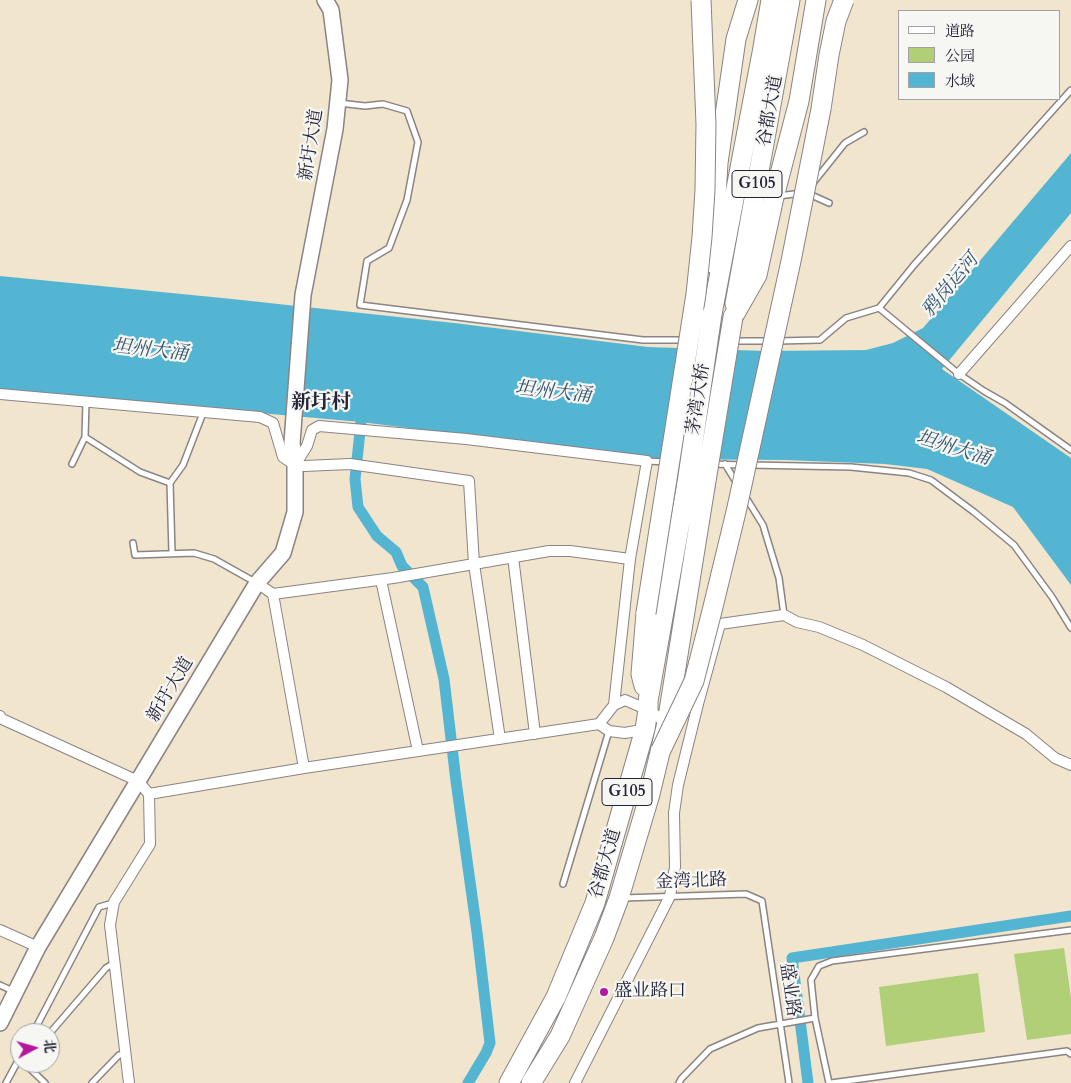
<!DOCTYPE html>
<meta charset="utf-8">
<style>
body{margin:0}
#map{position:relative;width:1071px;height:1083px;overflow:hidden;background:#f1e5cd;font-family:Cardo,"Noto Serif SC",serif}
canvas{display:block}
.legend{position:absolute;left:898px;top:10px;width:162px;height:90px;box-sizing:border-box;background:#f6f6f2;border:1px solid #a1a1a9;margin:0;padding:6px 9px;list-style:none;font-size:15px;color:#22223b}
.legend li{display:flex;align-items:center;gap:10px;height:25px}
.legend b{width:25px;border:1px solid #a1a1a9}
.north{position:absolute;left:10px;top:1023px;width:50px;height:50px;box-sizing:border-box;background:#f6f6f2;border:1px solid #a1a1a9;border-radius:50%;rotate:84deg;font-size:14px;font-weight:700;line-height:20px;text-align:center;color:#22223b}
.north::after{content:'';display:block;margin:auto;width:18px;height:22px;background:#b5179e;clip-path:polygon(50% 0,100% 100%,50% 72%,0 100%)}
</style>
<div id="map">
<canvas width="1071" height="1083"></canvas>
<ul class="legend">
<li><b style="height:6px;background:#fff"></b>道路</li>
<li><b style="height:14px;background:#b0cf77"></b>公园</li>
<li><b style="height:14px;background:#54b5d3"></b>水域</li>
</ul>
<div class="north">北</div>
</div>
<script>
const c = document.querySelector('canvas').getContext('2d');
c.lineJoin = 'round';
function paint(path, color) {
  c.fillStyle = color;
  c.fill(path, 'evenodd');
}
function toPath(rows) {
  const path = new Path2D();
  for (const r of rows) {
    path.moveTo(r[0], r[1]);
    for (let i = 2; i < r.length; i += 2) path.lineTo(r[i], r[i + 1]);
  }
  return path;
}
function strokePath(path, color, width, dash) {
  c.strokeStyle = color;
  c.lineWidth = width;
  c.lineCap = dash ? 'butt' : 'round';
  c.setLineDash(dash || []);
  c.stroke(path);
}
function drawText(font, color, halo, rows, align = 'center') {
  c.font = font + ' Cardo,"Noto Serif SC",serif';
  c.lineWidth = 4.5;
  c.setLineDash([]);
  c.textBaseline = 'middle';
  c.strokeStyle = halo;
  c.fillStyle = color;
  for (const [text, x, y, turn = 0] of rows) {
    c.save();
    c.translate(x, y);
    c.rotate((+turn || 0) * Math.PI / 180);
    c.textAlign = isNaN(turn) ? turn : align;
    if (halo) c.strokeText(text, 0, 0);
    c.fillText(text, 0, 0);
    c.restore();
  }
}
const green = toPath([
 [1064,948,1071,998,1071,1034,1027,1040,1014,954],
 [978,973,985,1032,886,1046,879,987]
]);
const water = toPath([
 [1071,153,1071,213,942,369,1071,458,1071,585,1013,507,927,469,885,464,785,460,652,459,361,422,0,390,0,276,232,299,454,323,648,347,765,351,866,350,893,343,923,328]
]);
const canal = toPath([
 [361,422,355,479,358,507,377,536,396,552,402,566,423,587,444,679,456,781,477,932,490,1043,486,1053,468,1083],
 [808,1083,792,958,1071,916]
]);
const lane = toPath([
 [339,103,365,106,383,104,407,111,418,142,407,200,389,248,367,261,360,305,643,340,684,340],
 [813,183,845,143,864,132],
 [809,194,829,203],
 [779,196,801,193],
 [879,308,959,374,984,391,1005,403,1071,450],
 [733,341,769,341],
 [778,341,820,340,846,318,879,308,914,265,1071,90],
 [85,437,140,472,170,483],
 [647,461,687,463],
 [72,464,85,437,86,402],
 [713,464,742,465],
 [725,464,736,482],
 [750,465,851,467,909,473,931,480,974,512,1014,545,1052,597,1071,628],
 [745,496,763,525,779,578,784,615],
 [133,543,135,555,194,553,214,559,255,582],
 [172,553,170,483,183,465,203,413],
 [563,884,609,731],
 [623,898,746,894,762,901,789,1083],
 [0,985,15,992],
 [33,1033,99,907,113,903],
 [50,1033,106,968,114,963],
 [24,1063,45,1083],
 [6,1083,20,1057],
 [92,1083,119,1055,125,1054],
 [679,1083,681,1079,710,1049,758,1028,815,1018],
 [829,1083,815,1018,811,980,819,966,832,961,1071,930],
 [831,1083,1067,1051,1071,1054]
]);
const street = toPath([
 [959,374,1071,246],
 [0,394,260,417,273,423,283,457,295,465,304,466,350,464,469,481,474,564,500,739],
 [295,465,307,446,312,430,319,426,466,439,647,461,630,559,614,705],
 [513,557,535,734],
 [381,580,418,751],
 [257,583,273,594,393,578,549,551,570,551,630,559],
 [273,594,304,768],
 [0,716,2,719,138,781,149,794,304,768,599,724,609,731,625,733,647,729],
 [599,724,614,705,625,700,648,710,667,723,665,724],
 [0,930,38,947],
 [129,1083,110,925,114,902,150,844,149,794],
 [575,1083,670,896,675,867,674,813,678,785,698,704,720,624,784,615,797,622,819,627,863,645,946,687,1026,734,1055,758,1071,765]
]);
const secondary = toPath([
 [0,1023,38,947,138,781,257,583,283,553,295,512,295,465,292,443,303,295,335,129,340,80,331,10,325,0]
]);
const highway = toPath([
 [712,263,718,163,736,39,748,0],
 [735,304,790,0],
 [712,314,762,53,771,0],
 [733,317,757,275,774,197,799,101,816,0],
 [644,686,641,674,646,613],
 [509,1083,556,997,595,903,645,729,648,710,648,701,687,483],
 [531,1083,560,1036,604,938,619,898,650,794,667,723,705,487]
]);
const highwayBridge = toPath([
 [687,483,712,314],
 [705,487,733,317],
 [646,613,696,294,702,237,705,190,706,124,701,0],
 [661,750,694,681,712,611,736,512,791,261,821,109,829,55,836,21,844,0]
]);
const markers = [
 [604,992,5,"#b5179e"]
];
const shields = [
 [757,184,50],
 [627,792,50]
];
const shieldNames = [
 ["G105",757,184],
 ["G105",627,792]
];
const streetNames = [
 ["谷都大道",771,111,-80],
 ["新圩大道",312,145,-81],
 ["茅湾大桥",699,399,-82],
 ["新圩大道",171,690,-59],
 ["谷都大道",606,864,-74],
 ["金湾北路",691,882,-2],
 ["盛业路",789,990,82]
];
const poiNames = [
 ["盛业路口",614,992]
];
const waterNames = [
 ["鸦岗运河",951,286,-50],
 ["坦州大涌",150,351,6],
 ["坦州大涌",553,393,6],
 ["坦州大涌",953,449,17]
];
const quarterNames = [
 ["新圩村",321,403]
];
paint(green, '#b0cf77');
paint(water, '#54b5d3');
strokePath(canal, '#54b5d3', 11);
strokePath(lane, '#8a8484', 8);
strokePath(street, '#8a8484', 12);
strokePath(secondary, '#8a8484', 18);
strokePath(highway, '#8a8484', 21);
strokePath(lane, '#fff', 5);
strokePath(street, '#fff', 10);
strokePath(secondary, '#fff', 15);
strokePath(highway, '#fff', 19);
strokePath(highwayBridge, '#8a8484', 21, []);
strokePath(highwayBridge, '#fff', 19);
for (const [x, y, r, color] of markers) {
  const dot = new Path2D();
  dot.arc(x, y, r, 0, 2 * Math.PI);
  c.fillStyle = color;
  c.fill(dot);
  strokePath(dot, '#f6f6f2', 2);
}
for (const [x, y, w] of shields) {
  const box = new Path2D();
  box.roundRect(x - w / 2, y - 13.5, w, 27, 4);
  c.fillStyle = '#f6f6f2';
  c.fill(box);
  strokePath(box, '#22223b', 1);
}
drawText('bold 16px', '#22223b', null, shieldNames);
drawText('18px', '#22223b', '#f6f6f2', streetNames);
drawText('18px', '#22223b', '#f6f6f2', poiNames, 'left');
drawText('italic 19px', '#345570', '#f6f6f2', waterNames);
drawText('bold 20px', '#22223b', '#f6f6f2', quarterNames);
</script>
